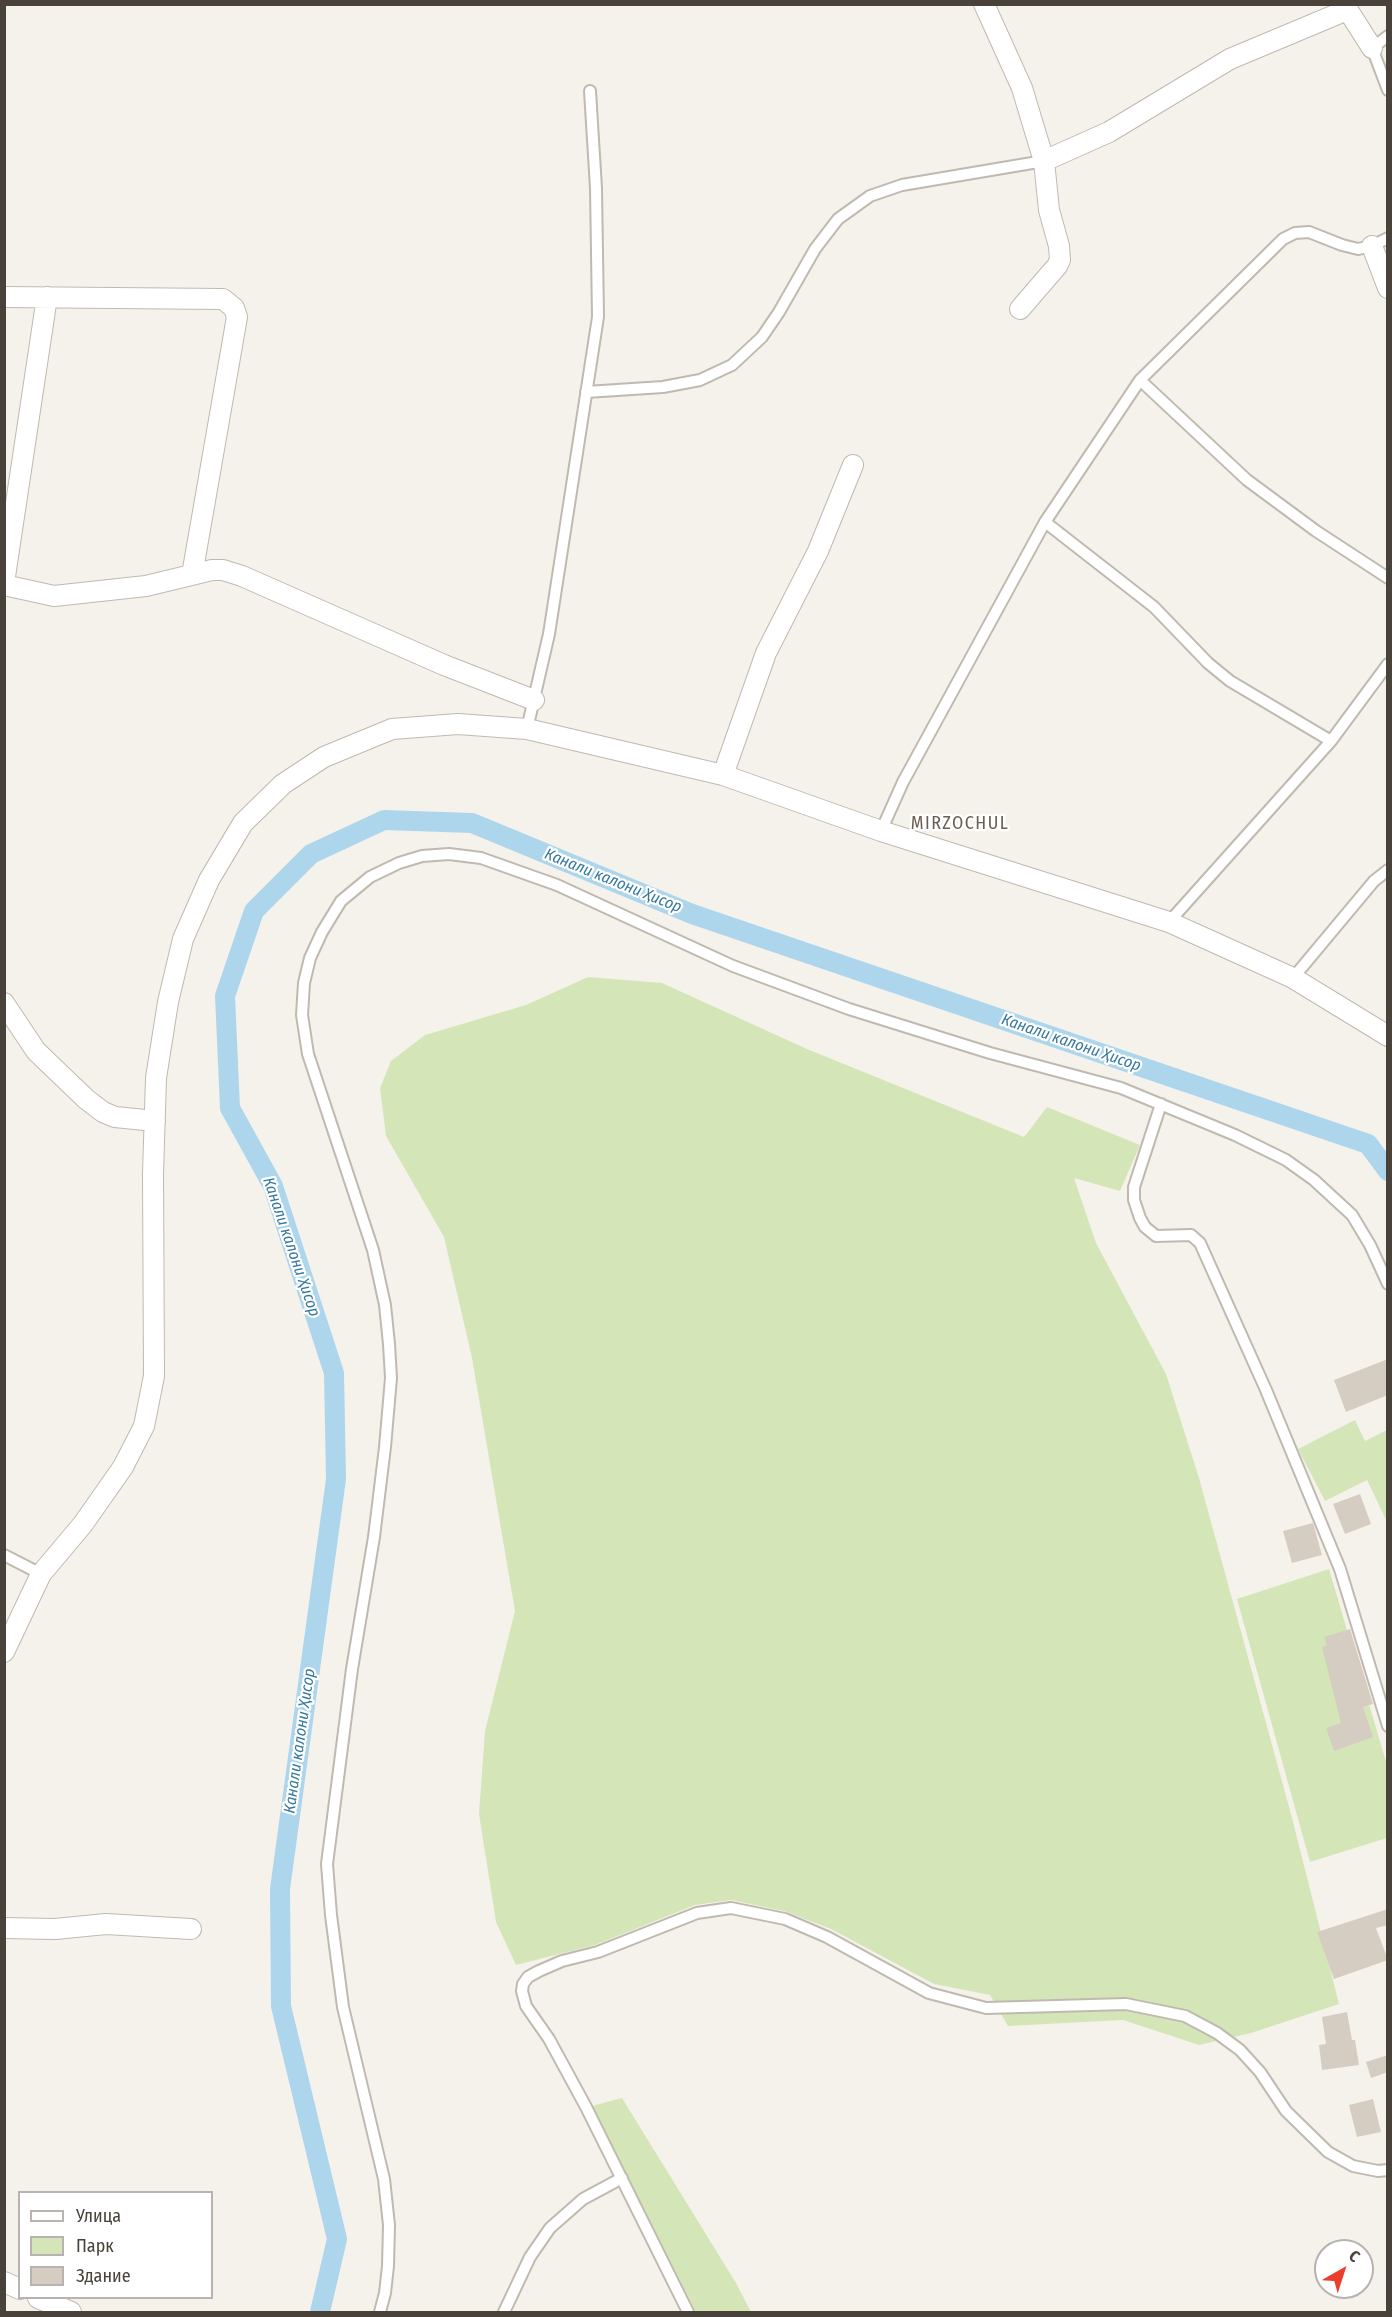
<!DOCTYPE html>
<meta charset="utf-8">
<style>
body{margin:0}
#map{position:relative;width:1392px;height:2317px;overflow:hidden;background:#f5f2ec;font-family:"Fira Sans Condensed",sans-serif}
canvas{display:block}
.frame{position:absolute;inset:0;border:6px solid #49423a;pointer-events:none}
.legend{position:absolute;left:18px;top:2191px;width:195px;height:108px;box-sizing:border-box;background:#fff;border:2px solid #b6b3b0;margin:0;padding:8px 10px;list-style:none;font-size:18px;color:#49423a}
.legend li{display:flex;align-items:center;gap:12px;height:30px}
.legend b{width:30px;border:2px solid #b6b3b0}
.north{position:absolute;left:1314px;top:2239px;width:60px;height:60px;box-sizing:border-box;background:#fff;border:2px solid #b6b3b0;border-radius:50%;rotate:39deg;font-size:16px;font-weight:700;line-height:24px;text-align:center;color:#49423a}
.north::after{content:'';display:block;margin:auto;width:21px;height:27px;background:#ec3e2c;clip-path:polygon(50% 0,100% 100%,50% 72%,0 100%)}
</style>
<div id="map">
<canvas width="1392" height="2317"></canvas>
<div class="frame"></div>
<ul class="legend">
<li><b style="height:8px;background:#fff"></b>Улица</li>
<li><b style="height:16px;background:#d4e6b8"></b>Парк</li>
<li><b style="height:16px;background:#d6cdc2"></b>Здание</li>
</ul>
<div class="north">С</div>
</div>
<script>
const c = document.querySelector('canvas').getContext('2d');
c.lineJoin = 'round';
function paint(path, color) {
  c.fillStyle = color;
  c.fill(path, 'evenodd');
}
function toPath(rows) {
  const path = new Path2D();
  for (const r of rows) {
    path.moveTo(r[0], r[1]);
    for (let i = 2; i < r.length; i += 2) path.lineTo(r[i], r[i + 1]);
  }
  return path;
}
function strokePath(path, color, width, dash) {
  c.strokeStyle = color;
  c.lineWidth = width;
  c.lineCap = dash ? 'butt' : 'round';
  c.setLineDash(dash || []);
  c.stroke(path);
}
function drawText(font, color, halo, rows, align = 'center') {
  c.font = font + ' "Fira Sans Condensed",sans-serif';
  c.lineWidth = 4.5;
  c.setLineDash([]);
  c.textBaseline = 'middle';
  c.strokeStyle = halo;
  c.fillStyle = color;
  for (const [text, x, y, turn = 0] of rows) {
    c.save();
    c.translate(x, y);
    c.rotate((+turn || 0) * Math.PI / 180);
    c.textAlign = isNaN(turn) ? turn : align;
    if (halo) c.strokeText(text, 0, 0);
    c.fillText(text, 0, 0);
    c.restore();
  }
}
const green = toPath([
 [588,977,662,983,807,1049,1024,1137,1047,1107,1140,1145,1120,1191,1074,1178,1096,1243,1166,1374,1199,1478,1292,1818,1339,2004,1251,2033,1199,2045,1123,2020,1008,2026,990,1995,934,1984,831,1929,784,1911,731,1900,695,1905,595,1945,516,1965,496,1922,479,1814,485,1731,515,1611,472,1358,444,1237,386,1136,380,1088,391,1061,425,1035,526,1005],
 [1355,1420,1365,1441,1387,1430,1387,1522,1367,1480,1325,1501,1298,1449],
 [1329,1569,1387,1765,1387,1838,1310,1862,1237,1599],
 [622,2098,736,2283,751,2312,696,2312,592,2106]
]);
const canal = toPath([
 [320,2312,337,2239,281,2006,280,1889,336,1479,334,1373,273,1186,230,1108,225,996,254,911,311,854,384,820,472,823,692,914,1368,1144,1388,1171]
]);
const building = toPath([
 [1388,1359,1388,1395,1346,1412,1334,1380],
 [1360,1494,1371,1524,1345,1534,1333,1504],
 [1313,1523,1322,1555,1292,1563,1283,1531],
 [1350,1629,1373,1704,1363,1707,1373,1737,1334,1751,1326,1728,1341,1723,1322,1647,1327,1645,1324,1637],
 [1388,1909,1388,1925,1376,1928,1388,1960,1334,1979,1317,1932],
 [1347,2012,1352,2040,1355,2040,1359,2065,1322,2070,1319,2045,1326,2044,1322,2017],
 [1388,2055,1388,2072,1371,2078,1366,2062],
 [1373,2099,1381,2132,1357,2137,1349,2105]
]);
const lane = toPath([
 [1388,36,1372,48,1388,90],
 [1140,380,1247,480,1316,531,1388,578],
 [586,392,663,387,700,380,732,365,762,337,779,312,815,249,838,219,870,196,902,185,1044,161],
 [1045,522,1154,607,1208,663,1230,681,1331,741],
 [527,729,549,634,598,317,596,188,590,91],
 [881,831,903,782,1045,522,1140,380,1283,239,1295,233,1309,232,1342,245,1358,249,1372,246,1388,238],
 [1169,922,1331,741,1388,664],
 [1293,978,1374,881,1388,870],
 [1161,1104,1134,1187,1134,1200,1140,1218,1145,1227,1156,1236,1191,1235,1200,1243,1266,1390,1340,1569,1388,1726],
 [4,1555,41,1574],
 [380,2312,385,2293,388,2266,389,2225,384,2179,343,2007,331,1915,327,1864,352,1669,374,1537,385,1447,391,1378,389,1344,385,1305,373,1250,308,1054,302,1015,304,983,310,958,322,932,341,901,370,877,399,863,422,856,449,854,481,858,557,885,733,966,849,1009,990,1053,1121,1088,1235,1135,1286,1160,1314,1180,1352,1215,1370,1245,1388,1284],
 [504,2312,530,2257,550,2228,583,2199,622,2178],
 [688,2312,586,2107,549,2039,526,2006,522,1991,523,1984,528,1977,539,1971,562,1961,598,1952,697,1913,731,1908,785,1919,827,1937,929,1993,986,2008,1126,2004,1185,2016,1217,2033,1240,2050,1260,2072,1286,2111,1328,2152,1353,2166,1378,2171,1388,2170]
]);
const street = toPath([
 [984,4,1022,88,1044,161,1049,210,1059,246,1060,260,1057,266,1020,309],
 [1344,4,1372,48],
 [1044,161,1109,132,1230,59,1347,10],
 [1372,246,1388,288],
 [4,297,223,299,234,308,237,317,192,575],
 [4,583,47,297],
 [4,585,54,596,146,586,212,570,223,570,242,576,444,665,534,700],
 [723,775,766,653,818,551,853,465],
 [4,1003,36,1051,86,1099,103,1112,115,1117,155,1121],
 [4,1652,41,1574,83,1524,123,1467,144,1426,154,1376,153,1174,156,1078,168,1002,183,939,209,880,243,823,283,784,324,757,392,729,458,724,527,729,723,775,881,831,1169,922,1293,978,1388,1036],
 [4,1928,55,1929,106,1924,191,1929],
 [4,2282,20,2289],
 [38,2298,71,2312]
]);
const waterNames = [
 ["Канали калони Ҳисор",613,881,22],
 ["Канали калони Ҳисор",1071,1043,19],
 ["Канали калони Ҳисор",291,1247,71],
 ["Канали калони Ҳисор",300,1741,-82]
];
const quarterNames = [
 ["MIRZOCHUL",960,824]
];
paint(green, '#d4e6b8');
strokePath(canal, '#add6ed', 20);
paint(building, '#d6cdc2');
strokePath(lane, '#c0b9af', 14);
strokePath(street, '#c0b9af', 22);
strokePath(lane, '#fff', 10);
strokePath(street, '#fff', 20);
drawText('italic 16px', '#35789f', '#fff', waterNames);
c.letterSpacing = '1.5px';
drawText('18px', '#6b5f52', '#fff', quarterNames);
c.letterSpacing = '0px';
</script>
